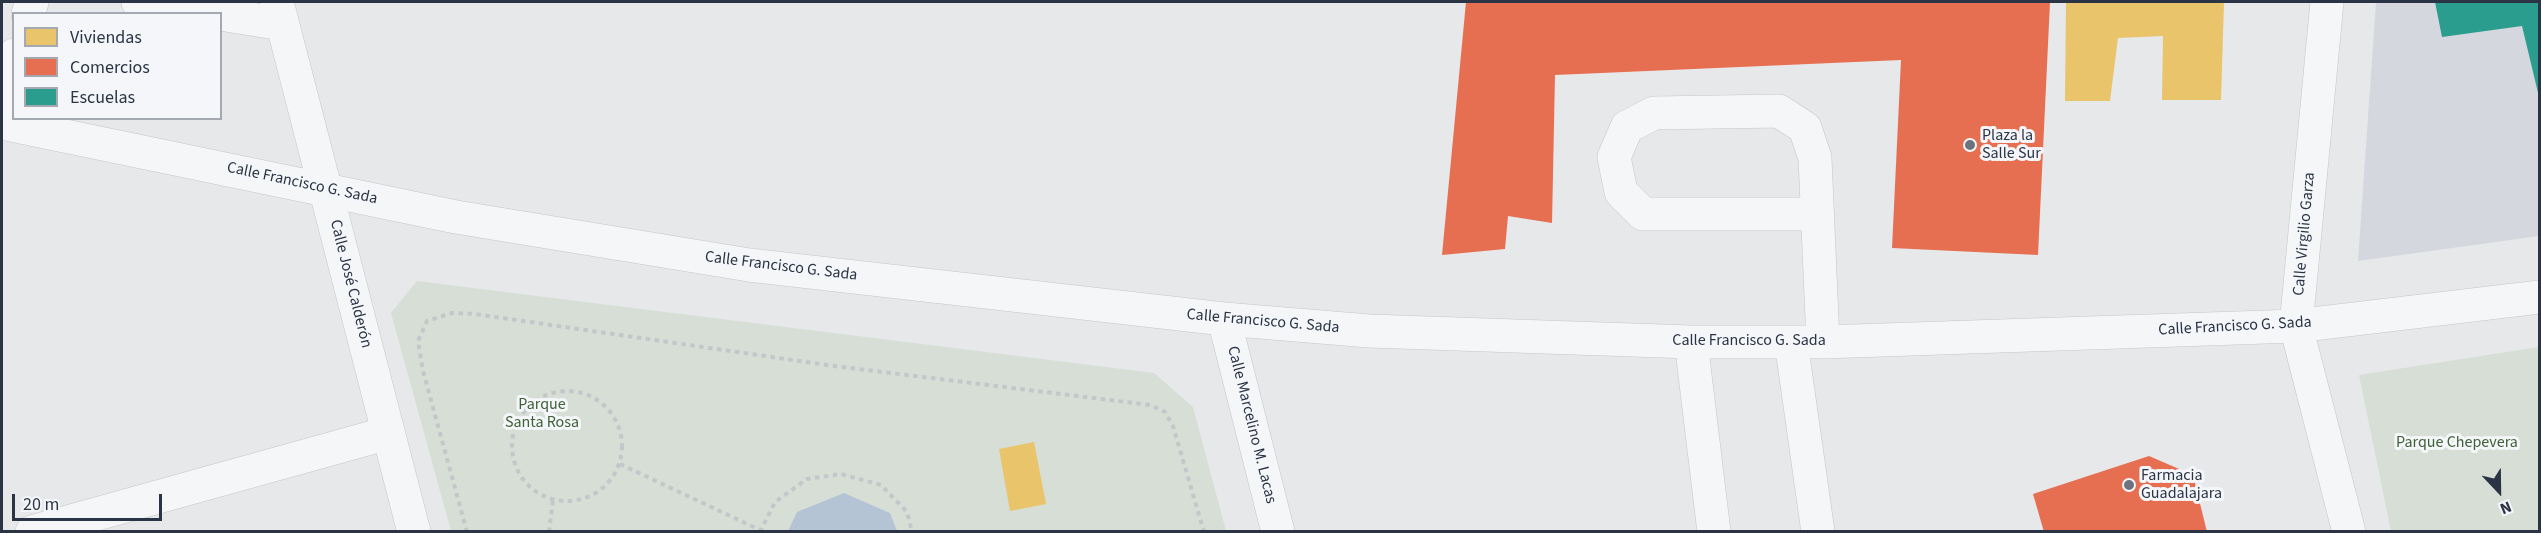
<!DOCTYPE html>
<meta charset="utf-8">
<style>
body{margin:0}
#map{position:relative;width:2541px;height:533px;overflow:hidden;background:#e6e8ea;font-family:"Source Sans 3",sans-serif}
canvas{display:block}
.frame{position:absolute;inset:0;border:3px solid #2b3445;pointer-events:none}
.legend{position:absolute;left:12px;top:12px;width:210px;height:108px;box-sizing:border-box;background:#f4f6f9;border:2px solid #a4a8b1;margin:0;padding:8px 10px;list-style:none;font-size:18px;color:#2b3445}
.legend li{display:flex;align-items:center;gap:12px;height:30px}
.legend b{width:30px;border:2px solid #a4a8b1}
.north{position:absolute;left:2469px;top:461px;width:60px;height:60px;-webkit-text-stroke:4px #f4f6f9;paint-order:stroke;rotate:158deg;font-size:16px;font-weight:700;line-height:24px;text-align:center;color:#2b3445}
.north::after{content:'';display:block;margin:auto;width:21px;height:27px;background:#2b3445;clip-path:polygon(50% 0,100% 100%,50% 72%,0 100%)}
.scale{position:absolute;left:12px;top:494px;width:150px;height:27px;box-sizing:border-box;border:3px solid #2b3445;border-top:0;padding-left:8px;font-size:18px;line-height:21px;white-space:nowrap;color:#2b3445;-webkit-text-stroke:4px #f4f6f9;paint-order:stroke}
</style>
<div id="map">
<canvas width="2541" height="533"></canvas>
<div class="frame"></div>
<ul class="legend">
<li><b style="height:16px;background:#e9c46a"></b>Viviendas</li>
<li><b style="height:16px;background:#e76f51"></b>Comercios</li>
<li><b style="height:16px;background:#2a9d8f"></b>Escuelas</li>
</ul>
<div class="north">N</div>
<div class="scale">20 m</div>
</div>
<script>
const c = document.querySelector('canvas').getContext('2d');
c.lineJoin = 'round';
function paint(path, color) {
  c.fillStyle = color;
  c.fill(path, 'evenodd');
}
function toPath(rows) {
  const path = new Path2D();
  for (const r of rows) {
    if (r.length === 3) {
      path.moveTo(r[0] + r[2], r[1]);
      path.arc(r[0], r[1], r[2], 0, 2 * Math.PI);
      continue;
    }
    path.moveTo(r[0], r[1]);
    for (let i = 2; i < r.length; i += 2) path.lineTo(r[i], r[i + 1]);
  }
  return path;
}
function strokePath(path, color, width, dash) {
  c.strokeStyle = color;
  c.lineWidth = width;
  c.lineCap = dash ? 'butt' : 'round';
  c.setLineDash(dash || []);
  c.stroke(path);
}
function drawText(font, color, halo, rows, align = 'center') {
  c.font = font + ' "Source Sans 3",sans-serif';
  c.lineWidth = 6;
  c.setLineDash([]);
  c.textBaseline = 'middle';
  c.strokeStyle = halo;
  c.fillStyle = color;
  for (const [text, x, y, turn = 0] of rows) {
    c.save();
    c.translate(x, y);
    c.rotate((+turn || 0) * Math.PI / 180);
    c.textAlign = isNaN(turn) ? turn : align;
    if (halo) c.strokeText(text, 0, 0);
    c.fillText(text, 0, 0);
    c.restore();
  }
}
const built = toPath([
 [2376,2,2539,2,2539,236,2358,261]
]);
const green = toPath([
 [417,281,1154,373,1193,407,1226,531,451,531,391,313],
 [2539,347,2539,531,2391,531,2359,375]
]);
const water = toPath([
 [844,493,890,513,897,531,788,531,797,512]
]);
const homes = toPath([
 [2066,2,2224,2,2221,100,2162,100,2163,36,2118,38,2110,101,2065,101],
 [1034,442,1046,504,1010,511,999,449]
]);
const shops = toPath([
 [1466,2,2050,2,2038,255,1892,248,1901,60,1555,75,1552,223,1508,216,1505,249,1442,255],
 [2149,456,2193,475,2207,532,2044,532,2033,494]
]);
const schools = toPath([
 [2435,2,2540,2,2540,101,2522,26,2442,37]
]);
const path = toPath([
 [567,446,55],
 [620,464,760,530],
 [467,532,423,371,418,341,427,321,452,313,475,314,834,366,1150,405,1165,412,1173,426,1204,532],
 [549,532,553,500],
 [760,532,775,502,807,479,841,474,881,485,907,512,912,532]
]);
const minor = toPath([
 [138,2,216,14],
 [277,2,414,532],
 [2327,2,2296,326,2349,532],
 [28,14,32,2],
 [220,14,282,24],
 [2,108,14,55],
 [2,123,456,217,749,265,1224,319,1369,331,1691,342,1823,342,2296,326,2540,297],
 [1817,214,1643,214,1621,192,1614,157,1627,127,1654,113,1779,111,1805,128,1815,158,1823,342],
 [1224,319,1278,532],
 [1691,342,1714,532],
 [1791,342,1818,532],
 [32,532,388,433]
]);
const markers = [
 [1970,145,6,"#6c737f"],
 [2129,485,6,"#6c737f"]
];
const poiNames = [
 ["Plaza la",1982,136],
 ["Salle Sur",1982,154],
 ["Farmacia",2141,476],
 ["Guadalajara",2141,494]
];
const streetNames = [
 ["Calle Francisco G. Sada",302,184,12],
 ["Calle Virgilio Garza",2305,234,-85],
 ["Calle Francisco G. Sada",781,267,7],
 ["Calle José Calderón",350,284,76],
 ["Calle Francisco G. Sada",1263,322,5],
 ["Calle Francisco G. Sada",2235,327,-3],
 ["Calle Francisco G. Sada",1749,341],
 ["Calle Marcelino M. Lacas",1251,425,76]
];
const parkNames = [
 ["Parque",542,405],
 ["Santa Rosa",542,423],
 ["Parque Chepevera",2457,443]
];
paint(built, '#d4d7dd');
paint(green, '#d6ded6');
paint(water, '#b4c4d5');
paint(homes, '#e9c46a');
paint(shops, '#e76f51');
paint(schools, '#2a9d8f');
strokePath(minor, '#c4c6c8', 34);
strokePath(path, '#c5c6ca', 4, [4.5, 4.5]);
strokePath(minor, '#f5f6f7', 33);
for (const [x, y, r, color] of markers) {
  const dot = new Path2D();
  dot.arc(x, y, r, 0, 2 * Math.PI);
  c.fillStyle = color;
  c.fill(dot);
  strokePath(dot, '#f4f6f9', 2);
}
drawText('16px', '#2b3445', '#f4f6f9', poiNames, 'left');
drawText('16px', '#2b3445', '#f4f6f9', streetNames);
drawText('16px', '#3f6138', '#f4f6f9', parkNames);
</script>
